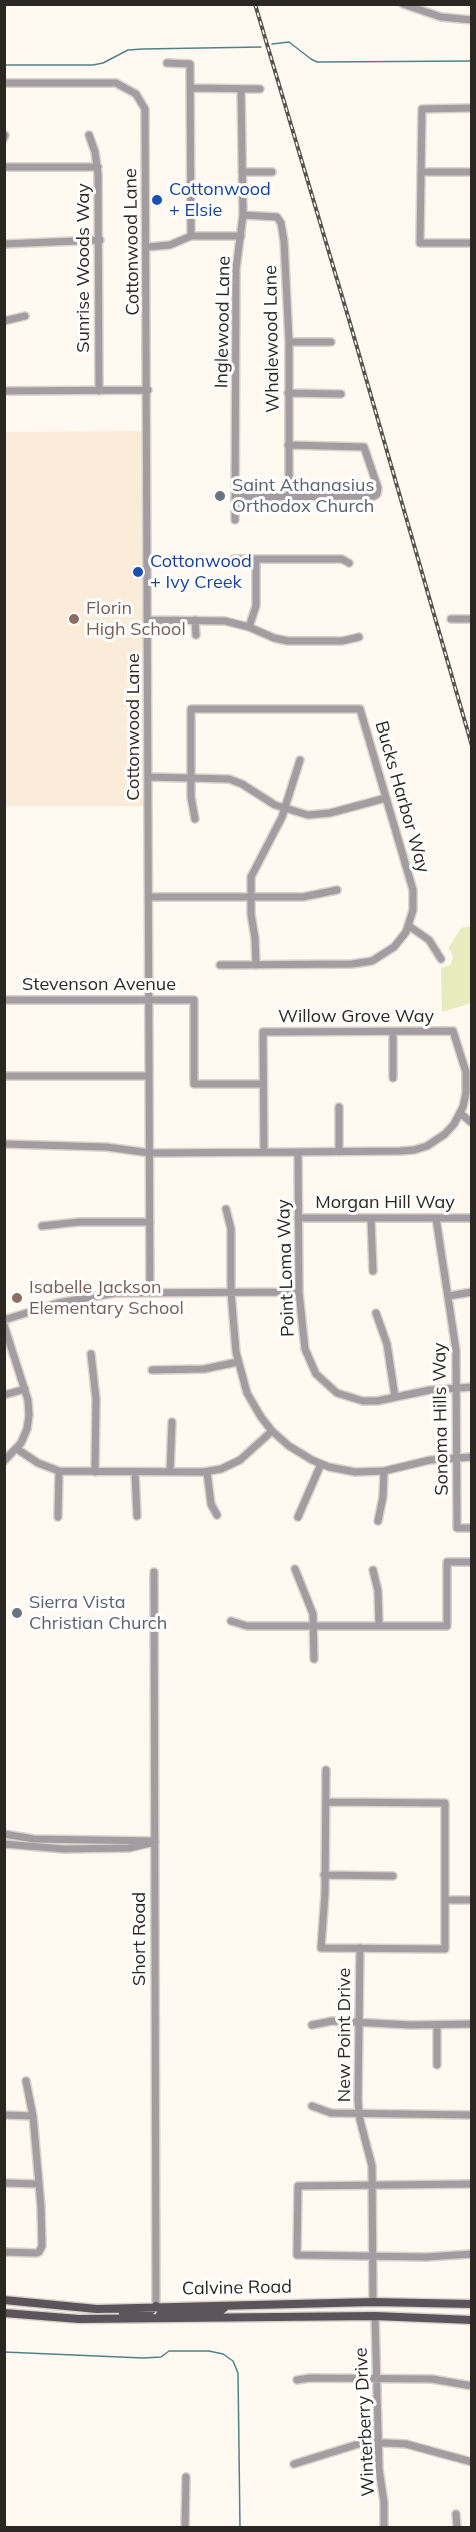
<!DOCTYPE html>
<style>
body{margin:0}
#map{position:relative;width:476px;height:2532px;overflow:hidden;background:#fff9f1;font-family:Mulish,sans-serif}
canvas{display:block}
.frame{position:absolute;inset:0;border:6px solid #2b2722;pointer-events:none}
</style>
<div id="map">
<canvas width="476" height="2532"></canvas>
<div class="frame"></div>
</div>
<script>
const c = document.querySelector('canvas').getContext('2d');
c.lineJoin = 'round';
function paint(path, color) {
  c.fillStyle = color;
  c.fill(path, 'evenodd');
}
function toPath(rows) {
  const path = new Path2D();
  for (const r of rows) {
    path.moveTo(r[0], r[1]);
    for (let i = 2; i < r.length; i += 2) path.lineTo(r[i], r[i + 1]);
  }
  return path;
}
function strokePath(path, color, width, dash) {
  c.strokeStyle = color;
  c.lineWidth = width;
  c.lineCap = dash ? 'butt' : 'round';
  c.setLineDash(dash || []);
  c.stroke(path);
}
function drawText(font, color, halo, rows, align = 'center') {
  c.font = font + ' Mulish,sans-serif';
  c.lineWidth = 6;
  c.setLineDash([]);
  c.textBaseline = 'middle';
  c.strokeStyle = halo;
  c.fillStyle = color;
  for (const [text, x, y, turn = 0] of rows) {
    c.save();
    c.translate(x, y);
    c.rotate((+turn || 0) * Math.PI / 180);
    c.textAlign = isNaN(turn) ? turn : align;
    if (halo) c.strokeText(text, 0, 0);
    c.fillText(text, 0, 0);
    c.restore();
  }
}
const built = toPath([
 [143,431,143,806,5,806,4,432]
]);
const green = toPath([
 [471,926,471,1003,442,1012,441,968,450,965,453,958,451,951,448,949,461,928]
]);
const stream = toPath([
 [272,44,289,42,311,59,317,62,472,61],
 [4,65,93,65,103,63,128,50,143,49,261,47],
 [4,2352,143,2358,161,2357,169,2351,209,2351,223,2354,233,2361,238,2373,240,2528]
]);
const minor = toPath([
 [403,4,441,17,472,20],
 [167,63,190,64,191,236],
 [4,83,116,83,136,94,145,109,150,1292],
 [190,88,260,89],
 [472,108,422,109,420,243,472,243],
 [89,135,95,152,98,174,99,391],
 [4,138,5,135],
 [4,167,98,167],
 [242,172,272,172],
 [421,172,472,172],
 [243,215,277,217,281,223,284,241,289,342,289,497],
 [4,244,100,240],
 [148,247,170,245,191,236,241,236],
 [4,321,25,316],
 [289,342,331,342],
 [4,391,148,390],
 [288,393,341,394],
 [236,497,374,496,377,494,378,488,364,447,288,445],
 [235,520,236,269,243,215,241,89],
 [227,563,234,559,342,559,349,563],
 [451,619,472,619],
 [148,620,225,621,249,627,274,638,288,641,342,641,359,637],
 [195,620,196,635],
 [249,627,256,606,256,559],
 [149,777,229,779,242,784,275,805,308,815,330,813,386,798],
 [195,819,191,797,191,709,360,709,413,890,413,910,406,932,394,947,372,961,352,964,220,965],
 [149,897,303,897,337,890],
 [409,926,429,940,441,959],
 [256,965,255,938,251,914,251,877,282,817,300,760],
 [4,1000,194,1000,194,1084,263,1084],
 [393,1032,393,1078],
 [4,1076,149,1076],
 [339,1107,339,1152],
 [460,1113,472,1123],
 [4,1144,106,1147,150,1153,298,1152,400,1151,414,1150,427,1146,445,1134,454,1124,463,1107,466,1093,466,1072,453,1031,263,1032,264,1152],
 [298,1152,299,1292,305,1349,316,1374,337,1393,363,1401,377,1401,430,1390,472,1387],
 [226,1209,231,1229,231,1292,236,1352,247,1393,261,1417,272,1431,289,1446,312,1460,329,1467,355,1472,384,1471,430,1460,472,1457],
 [298,1218,472,1218],
 [371,1218,373,1271],
 [436,1218,456,1350,457,1528,472,1528],
 [42,1226,79,1222,150,1222],
 [449,1296,472,1292],
 [376,1313,387,1344,395,1397],
 [4,1320,58,1303,115,1293,299,1292],
 [4,1325,28,1400,29,1415,27,1429,21,1443,4,1461],
 [91,1354,96,1399,95,1472],
 [152,1370,204,1369,238,1362],
 [4,1395,25,1389],
 [17,1449,38,1463,59,1471,203,1472,221,1469,240,1460,272,1431],
 [135,1472,137,1516],
 [170,1472,172,1422],
 [207,1472,211,1504,217,1515],
 [58,1517,59,1471],
 [298,1517,321,1464],
 [378,1521,383,1497,384,1471],
 [295,1569,313,1614,314,1659],
 [373,1570,378,1591,379,1626],
 [154,1572,156,2306],
 [231,1621,247,1626,447,1626,447,1562,472,1562],
 [326,1802,445,1803,445,1949,321,1948,325,1894,326,1770],
 [4,1834,34,1839,153,1841],
 [4,1844,64,1849,129,1848,155,1842],
 [324,1875,393,1876],
 [445,1900,472,1900],
 [360,1948,358,2101,360,2120,372,2166,373,2302],
 [312,2025,332,2021,411,2025,472,2024],
 [437,2065,437,2025],
 [312,2106,331,2113,472,2115],
 [4,2115,33,2116],
 [4,2183,39,2184],
 [472,2184,298,2186,297,2255,426,2257,472,2254],
 [4,2252,36,2253,39,2252,42,2246,41,2207,33,2116,26,2081],
 [375,2316,379,2469,384,2502,384,2528],
 [297,2380,310,2378,432,2379,472,2386],
 [294,2464,365,2442,406,2444,472,2462],
 [456,2514,457,2528],
 [185,2528,186,2477]
]);
const major = toPath([
 [4,2300,97,2309,373,2302,472,2304],
 [4,2313,79,2319,375,2316,472,2320],
 [123,2313,148,2313,156,2306],
 [160,2315,220,2311,224,2308]
]);
const rail = toPath([
 [255,4,350,323,472,746]
]);
const markers = [
 [157,200,6,"#1a4fb4"],
 [220,496,6,"#6b7280"],
 [138,572,6,"#1a4fb4"],
 [74,619,6,"#8d6e63"],
 [17,1298,6,"#8d6e63"],
 [17,1613,6,"#6b7280"]
];
const transitNames = [
 ["Cottonwood",169,190],
 ["+ Elsie",169,211],
 ["Cottonwood",150,562],
 ["+ Ivy Creek",150,583]
];
const streetNames = [
 ["Cottonwood Lane",132,242,-91],
 ["Sunrise Woods Way",84,268,-90],
 ["Inglewood Lane",223,322,-89],
 ["Whalewood Lane",272,339,-91],
 ["Cottonwood Lane",134,727,-90],
 ["Bucks Harbor Way",402,797,74],
 ["Stevenson Avenue",99,985],
 ["Willow Grove Way",356,1017],
 ["Morgan Hill Way",385,1203],
 ["Point Loma Way",286,1268,-92],
 ["Sonoma Hills Way",441,1419,-91],
 ["Short Road",140,1939,-90],
 ["New Point Drive",345,2035,-90],
 ["Calvine Road",237,2288,-1],
 ["Winterberry Drive",365,2422,-93]
];
const worshipNames = [
 ["Saint Athanasius",232,486],
 ["Orthodox Church",232,507],
 ["Sierra Vista",29,1603],
 ["Christian Church",29,1624]
];
const educationNames = [
 ["Florin",86,609],
 ["High School",86,630],
 ["Isabelle Jackson",29,1288],
 ["Elementary School",29,1309]
];
paint(built, '#faecd8');
paint(green, '#e7ebbe');
strokePath(stream, '#508387', 1.5);
strokePath(minor, '#d9d3cc', 10);
strokePath(major, '#d9d3cc', 11);
strokePath(minor, '#a39da1', 7);
strokePath(major, '#5d535a', 8);
strokePath(rail, '#58534e', 4);
strokePath(rail, '#fff', 1.5, [4.5]);
for (const [x, y, r, color] of markers) {
  const dot = new Path2D();
  dot.arc(x, y, r, 0, 2 * Math.PI);
  c.fillStyle = color;
  c.fill(dot);
  strokePath(dot, '#fff', 2);
}
drawText('18px', '#164399', '#fff', transitNames, 'left');
drawText('18px', '#2b2722', '#fff', streetNames);
drawText('18px', '#5b616d', '#fff', worshipNames, 'left');
drawText('18px', '#785e54', '#fff', educationNames, 'left');
</script>
